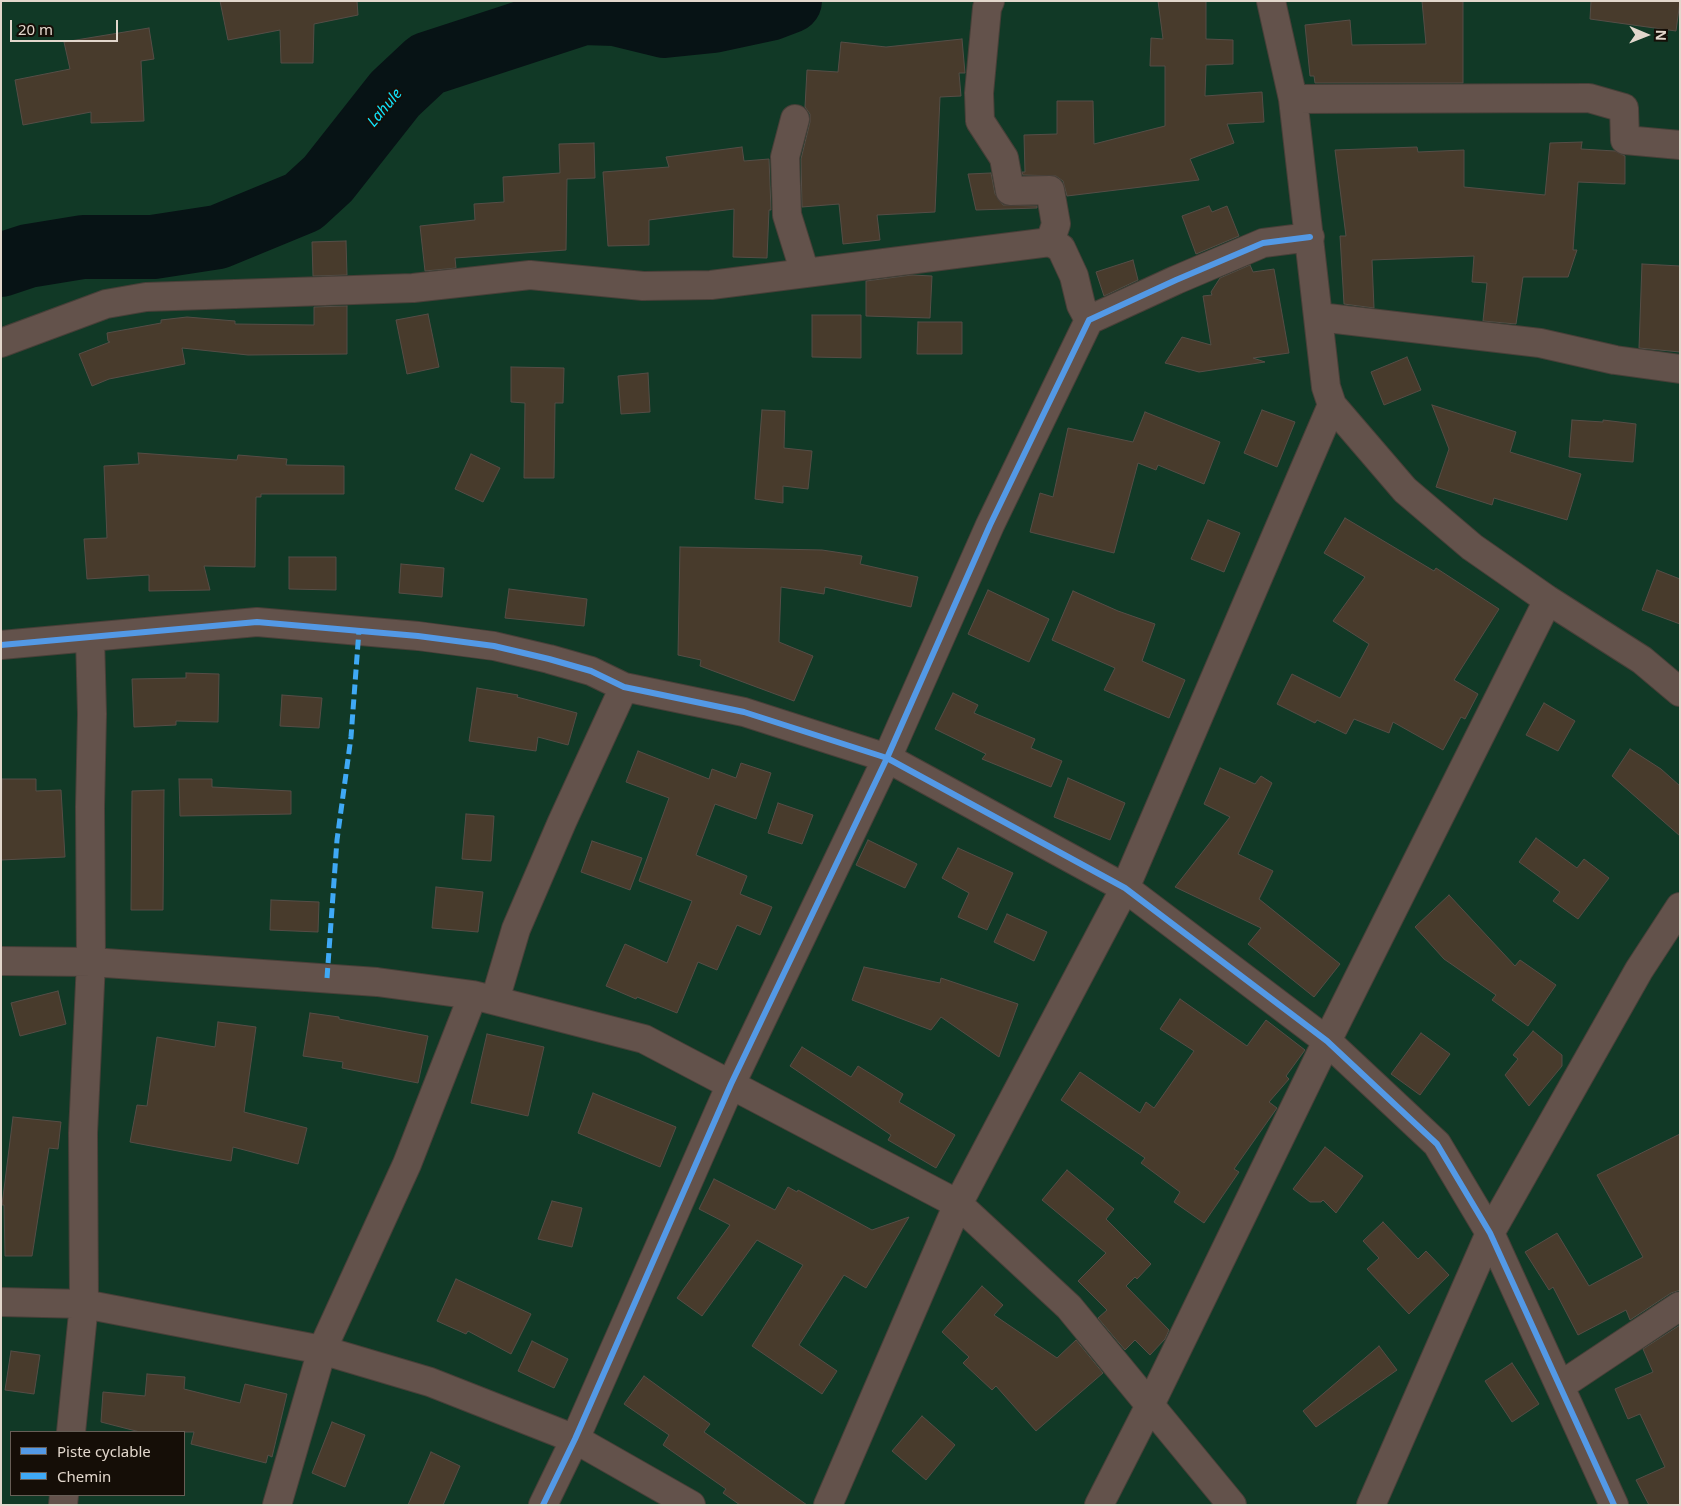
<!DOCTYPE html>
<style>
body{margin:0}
#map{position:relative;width:1681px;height:1506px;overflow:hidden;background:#2b221a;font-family:"Noto Sans",sans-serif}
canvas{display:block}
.frame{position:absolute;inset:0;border:2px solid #e2d7cc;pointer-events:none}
.legend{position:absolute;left:10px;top:1431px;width:175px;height:65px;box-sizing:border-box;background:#150e07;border:1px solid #675e56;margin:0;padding:6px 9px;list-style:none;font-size:15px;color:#e2d7cc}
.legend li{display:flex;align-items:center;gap:10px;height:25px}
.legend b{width:25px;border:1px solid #675e56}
.north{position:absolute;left:1621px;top:10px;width:50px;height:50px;-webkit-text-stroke:4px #150e07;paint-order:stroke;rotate:91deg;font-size:14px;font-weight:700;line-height:20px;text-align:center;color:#e2d7cc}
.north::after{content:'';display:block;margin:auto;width:18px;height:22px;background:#e2d7cc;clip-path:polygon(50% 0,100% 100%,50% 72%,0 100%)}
.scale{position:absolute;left:10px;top:20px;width:108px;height:22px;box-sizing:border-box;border:2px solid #e2d7cc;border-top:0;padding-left:6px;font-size:15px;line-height:18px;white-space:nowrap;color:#e2d7cc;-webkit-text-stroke:4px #150e07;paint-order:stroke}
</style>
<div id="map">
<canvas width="1681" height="1506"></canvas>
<div class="frame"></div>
<ul class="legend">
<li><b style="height:6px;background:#5399e6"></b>Piste cyclable</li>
<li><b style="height:6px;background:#3fa9f5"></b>Chemin</li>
</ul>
<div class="north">N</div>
<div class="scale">20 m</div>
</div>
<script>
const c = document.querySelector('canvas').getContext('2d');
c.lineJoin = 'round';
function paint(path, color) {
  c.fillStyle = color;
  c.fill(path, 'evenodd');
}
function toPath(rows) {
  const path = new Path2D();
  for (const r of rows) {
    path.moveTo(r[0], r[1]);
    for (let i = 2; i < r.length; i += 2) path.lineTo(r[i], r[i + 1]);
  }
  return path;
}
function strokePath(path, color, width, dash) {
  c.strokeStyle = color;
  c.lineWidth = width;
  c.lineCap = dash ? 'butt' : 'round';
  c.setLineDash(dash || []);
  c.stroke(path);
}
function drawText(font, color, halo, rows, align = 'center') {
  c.font = font + ' "Noto Sans",sans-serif';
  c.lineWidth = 4;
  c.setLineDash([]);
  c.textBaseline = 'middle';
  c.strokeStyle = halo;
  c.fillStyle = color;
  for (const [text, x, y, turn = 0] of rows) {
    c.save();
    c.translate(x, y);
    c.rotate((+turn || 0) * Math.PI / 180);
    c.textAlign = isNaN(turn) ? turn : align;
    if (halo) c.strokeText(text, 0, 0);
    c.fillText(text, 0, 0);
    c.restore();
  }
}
const green = toPath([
 [1,1,1680,1,1680,1505,1,1505],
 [11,1432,184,1432,184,1495,11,1495]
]);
const river = toPath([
 [1,265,28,256,83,247,153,247,218,237,303,202,328,179,395,94,427,64,583,13,615,14,664,26,713,21,769,9,790,1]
]);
const building = toPath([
 [220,1,357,1,358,15,314,24,313,63,281,63,280,30,228,40,220,1],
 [1158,1,1206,1,1206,39,1233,40,1233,64,1206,65,1205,96,1262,92,1264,122,1227,124,1234,143,1190,159,1199,180,1067,196,1063,181,1056,176,1023,175,1022,172,1025,172,1024,135,1057,134,1057,101,1093,101,1094,144,1165,126,1165,66,1150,66,1151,38,1163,39,1158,1],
 [1422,1,1463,1,1463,83,1315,83,1314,76,1310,76,1305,25,1350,20,1352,45,1426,44,1422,1],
 [1591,1,1680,1,1676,31,1590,19,1591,1],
 [149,28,154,59,141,61,144,121,91,123,91,112,23,125,15,80,70,69,64,42,149,28],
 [962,39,965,73,959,73,961,96,940,97,935,212,877,215,880,240,843,244,839,204,802,207,801,159,810,122,810,114,805,107,807,70,838,72,841,42,886,47,962,39],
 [1582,142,1581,149,1615,151,1625,156,1625,184,1578,182,1573,250,1577,250,1568,277,1523,277,1516,324,1483,321,1487,283,1472,282,1474,256,1372,260,1374,308,1344,304,1340,236,1346,236,1335,150,1417,147,1418,152,1464,150,1464,187,1545,195,1550,143,1582,142],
 [594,143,595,178,567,179,566,250,455,258,456,268,425,271,420,226,475,220,474,204,504,202,503,177,560,173,559,144,594,143],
 [742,147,744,161,769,159,771,210,769,210,767,258,733,257,734,209,649,220,649,245,608,246,603,172,669,167,666,157,742,147],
 [991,173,995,194,1003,205,1037,206,1037,208,976,210,968,174,991,173],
 [1209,206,1212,212,1227,206,1239,236,1196,254,1182,216,1209,206],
 [346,241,347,275,313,276,312,242,346,241],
 [1133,260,1138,280,1104,296,1096,272,1133,260],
 [1642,264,1680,266,1680,352,1639,348,1642,264],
 [1250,265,1253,272,1274,269,1289,353,1253,358,1265,362,1199,372,1165,363,1182,337,1211,345,1203,296,1212,295,1211,292,1220,278,1250,265],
 [912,275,932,276,930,318,866,316,866,281,912,275],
 [347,306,347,354,248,355,182,348,185,364,109,379,92,386,79,354,110,342,108,341,107,333,161,323,161,320,187,317,235,321,235,324,314,325,314,307,347,306],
 [428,314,439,367,407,374,396,320,428,314],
 [812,315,861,315,861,358,812,357,812,315],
 [918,322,962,322,962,354,917,354,918,322],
 [1407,357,1421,390,1384,405,1371,372,1407,357],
 [511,367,564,368,563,403,555,403,554,478,524,478,525,403,511,402,511,367],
 [648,373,650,412,621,414,618,376,648,373],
 [1432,405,1516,432,1510,452,1581,474,1567,520,1494,498,1492,505,1436,487,1449,449,1432,405],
 [762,410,785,411,784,448,812,451,808,489,783,486,783,503,755,499,762,410],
 [1262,410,1295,422,1277,467,1244,453,1262,410],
 [1145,412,1220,442,1204,484,1158,465,1156,470,1138,463,1114,553,1030,532,1040,493,1053,497,1068,428,1133,442,1145,412],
 [1572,420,1603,422,1603,420,1636,424,1633,462,1569,457,1572,420],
 [138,453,237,460,238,455,287,459,286,465,344,466,344,494,261,494,261,497,256,497,255,567,204,566,210,590,149,591,149,575,87,579,84,539,107,538,104,466,139,464,138,453],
 [471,454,500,468,483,502,455,489,471,454],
 [1345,518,1434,571,1436,568,1499,609,1454,680,1478,694,1465,719,1461,717,1443,750,1393,722,1389,733,1354,719,1346,734,1317,720,1315,723,1277,704,1292,674,1340,698,1369,644,1333,621,1365,577,1324,553,1345,518],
 [1208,520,1240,533,1224,572,1191,559,1208,520],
 [680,547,822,550,862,556,860,564,918,577,911,607,825,587,824,594,781,587,779,642,813,656,794,701,700,666,701,660,678,655,680,547],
 [289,557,336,557,336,590,289,589,289,557],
 [401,564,444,568,442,597,399,593,401,564],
 [1657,570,1680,579,1680,624,1642,610,1657,570],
 [509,589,587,599,584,626,505,618,509,589],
 [988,590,1049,619,1029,662,968,634,988,590],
 [1073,591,1118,611,1155,624,1142,661,1185,680,1169,718,1104,690,1115,668,1052,640,1073,591],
 [186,673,219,674,218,722,176,721,176,725,134,727,132,679,186,678,186,673],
 [477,688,518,695,517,697,577,713,568,745,538,737,536,751,469,741,477,688],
 [953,693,978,705,974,713,1035,739,1031,748,1062,761,1051,787,982,759,986,754,935,729,953,693],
 [282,695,322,698,319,728,280,726,282,695],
 [1544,703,1575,721,1558,751,1526,735,1544,703],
 [1630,749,1661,769,1680,786,1680,836,1612,776,1630,749],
 [638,751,709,779,712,769,736,778,741,763,771,773,756,819,715,804,696,855,747,876,740,894,772,907,760,935,737,925,717,970,698,962,677,1013,637,997,636,999,606,986,625,944,667,963,692,901,639,881,669,798,626,782,638,751],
 [1220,768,1255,784,1261,776,1272,783,1238,854,1273,871,1259,899,1340,964,1314,997,1248,944,1261,928,1175,887,1230,817,1204,804,1220,768],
 [1068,778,1125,803,1110,840,1054,817,1068,778],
 [2,779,36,779,36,791,61,790,65,857,1,860,2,779],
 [179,779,212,779,212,787,291,791,291,814,180,816,179,779],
 [164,790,163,910,131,910,132,791,164,790],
 [778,803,813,815,802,844,768,833,778,803],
 [466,814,494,816,491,861,462,859,466,814],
 [1536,838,1577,868,1584,859,1609,878,1578,919,1553,901,1560,892,1519,862,1536,838],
 [868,840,917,864,905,888,856,865,868,840],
 [592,841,642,858,630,890,581,872,592,841],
 [958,848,1013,873,987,930,958,917,969,893,942,878,958,848],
 [436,887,483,892,478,932,432,928,436,887],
 [1449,895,1515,966,1520,960,1556,985,1528,1026,1492,1000,1496,995,1444,959,1415,927,1449,895],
 [271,900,319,902,318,932,270,930,271,900],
 [1007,914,1047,932,1034,961,994,942,1007,914],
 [864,967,940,983,941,978,1018,1004,999,1057,941,1017,931,1030,852,1000,864,967],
 [58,991,66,1024,20,1036,11,1003,58,991],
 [1180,999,1247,1046,1266,1020,1305,1050,1286,1076,1289,1079,1269,1102,1277,1108,1234,1169,1239,1172,1204,1223,1174,1202,1180,1192,1141,1163,1145,1158,1061,1100,1080,1072,1140,1113,1146,1102,1154,1108,1194,1051,1160,1029,1180,999],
 [310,1013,339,1017,339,1019,428,1036,418,1083,342,1068,343,1062,303,1056,310,1013],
 [218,1022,256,1027,244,1112,307,1128,298,1164,233,1147,231,1161,130,1142,137,1105,147,1106,157,1037,215,1047,218,1022],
 [1533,1031,1562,1055,1562,1066,1529,1106,1505,1075,1518,1059,1513,1055,1533,1031],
 [1421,1033,1450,1054,1420,1095,1391,1074,1421,1033],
 [487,1034,544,1047,528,1116,471,1103,487,1034],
 [802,1047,851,1077,858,1066,903,1094,899,1102,955,1135,936,1168,888,1140,891,1135,790,1066,802,1047],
 [593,1093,676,1127,660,1167,578,1133,593,1093],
 [13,1117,61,1122,58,1149,49,1148,32,1256,5,1256,4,1205,2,1205,13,1117],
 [1680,1134,1680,1290,1671,1293,1630,1320,1626,1310,1578,1335,1553,1287,1549,1290,1525,1252,1557,1233,1589,1286,1643,1257,1597,1175,1680,1134],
 [1325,1147,1363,1176,1336,1213,1323,1200,1321,1202,1310,1202,1293,1189,1325,1147],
 [1067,1170,1114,1209,1106,1219,1151,1264,1137,1279,1135,1277,1126,1286,1169,1330,1165,1339,1150,1355,1135,1340,1125,1350,1098,1318,1107,1310,1078,1281,1106,1253,1042,1200,1067,1170],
 [714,1179,775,1210,788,1187,797,1192,798,1190,872,1230,909,1217,866,1288,844,1275,799,1345,837,1371,822,1394,752,1346,803,1265,757,1240,702,1316,677,1298,730,1225,699,1209,714,1179],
 [552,1201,582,1208,572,1247,538,1239,552,1201],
 [1383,1222,1418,1259,1426,1251,1449,1275,1409,1314,1367,1269,1379,1258,1363,1241,1383,1222],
 [456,1279,531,1314,511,1354,468,1331,466,1334,437,1321,456,1279],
 [982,1286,1003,1305,994,1315,1057,1358,1076,1340,1103,1373,1036,1431,996,1386,992,1390,963,1363,969,1357,942,1332,982,1286],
 [1680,1325,1680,1505,1649,1505,1636,1480,1665,1467,1640,1414,1628,1419,1615,1389,1653,1372,1643,1349,1680,1325],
 [532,1341,568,1359,554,1388,518,1371,532,1341],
 [1379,1346,1397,1370,1316,1427,1303,1411,1379,1346],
 [11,1351,40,1355,34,1394,5,1390,11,1351],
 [1512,1363,1539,1404,1512,1422,1485,1381,1512,1363],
 [147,1374,185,1377,184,1389,240,1403,245,1384,287,1394,272,1457,268,1455,266,1463,191,1444,194,1432,140,1432,101,1422,103,1392,145,1396,147,1374],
 [644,1376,710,1424,704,1432,807,1505,740,1505,723,1493,726,1489,663,1445,669,1435,624,1404,644,1376],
 [922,1416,955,1445,926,1480,892,1451,922,1416],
 [332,1422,365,1435,345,1487,312,1473,332,1422],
 [431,1452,460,1466,443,1505,408,1505,431,1452]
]);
const street = toPath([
 [990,1,987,8,979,93,980,121,1004,158,1010,191,1050,190,1056,224,1050,242],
 [1271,1,1293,99,1326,387,1332,405,1405,490,1472,547,1548,600,1642,660,1680,692],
 [1293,99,1589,98,1624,108,1625,140,1680,145],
 [795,119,785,157,787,215,805,273],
 [1319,317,1540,343,1615,360,1680,369],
 [1,343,106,304,146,297,413,288,530,275,643,286,711,285,1050,242,1061,248,1074,276,1081,305,1089,320],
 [1,645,257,622,418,636,494,646,549,659,591,671,624,687,744,712,887,758,1125,888,1327,1041,1437,1144,1490,1233,1614,1505],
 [1,961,91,962,377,982,473,995,644,1039,958,1204,1069,1307,1232,1505],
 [495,1000,516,929,562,822,624,687],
 [1,1302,84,1304,322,1350,430,1382,575,1439,691,1505],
 [1560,1386,1680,1306],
 [71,1432,84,1304,83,1133,91,962,90,807,92,714,90,637],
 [63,1505,64,1495],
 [277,1505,322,1350,407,1164,473,995],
 [543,1505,575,1439,731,1084,887,758,990,525,1089,320,1176,280,1263,243,1310,237],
 [828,1505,958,1204,1125,888,1332,405],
 [1099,1505,1149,1407,1327,1041,1548,600],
 [1371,1505,1490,1233,1639,970,1680,907]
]);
const quiet = toPath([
 [327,978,337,840,351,737,359,630]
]);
const cycleway = toPath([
 [1,645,257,622,418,636,494,646,549,659,591,671,624,687,744,712,887,758,1125,888,1327,1041,1437,1144,1490,1233,1614,1505],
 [543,1505,575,1439,731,1084,887,758,990,525,1089,320,1176,280,1263,243,1310,237]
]);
const waterNames = [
 ["Lahule",385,108,-50]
];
paint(green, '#113926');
strokePath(river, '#071315', 64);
paint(building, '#483b2c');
strokePath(building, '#554d46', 1);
strokePath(street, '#473f38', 30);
strokePath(street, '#63524b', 28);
strokePath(quiet, '#3fa9f5', 5, [10, 5]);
strokePath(cycleway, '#5399e6', 6);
drawText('italic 15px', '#12e4fb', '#150e07', waterNames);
</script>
